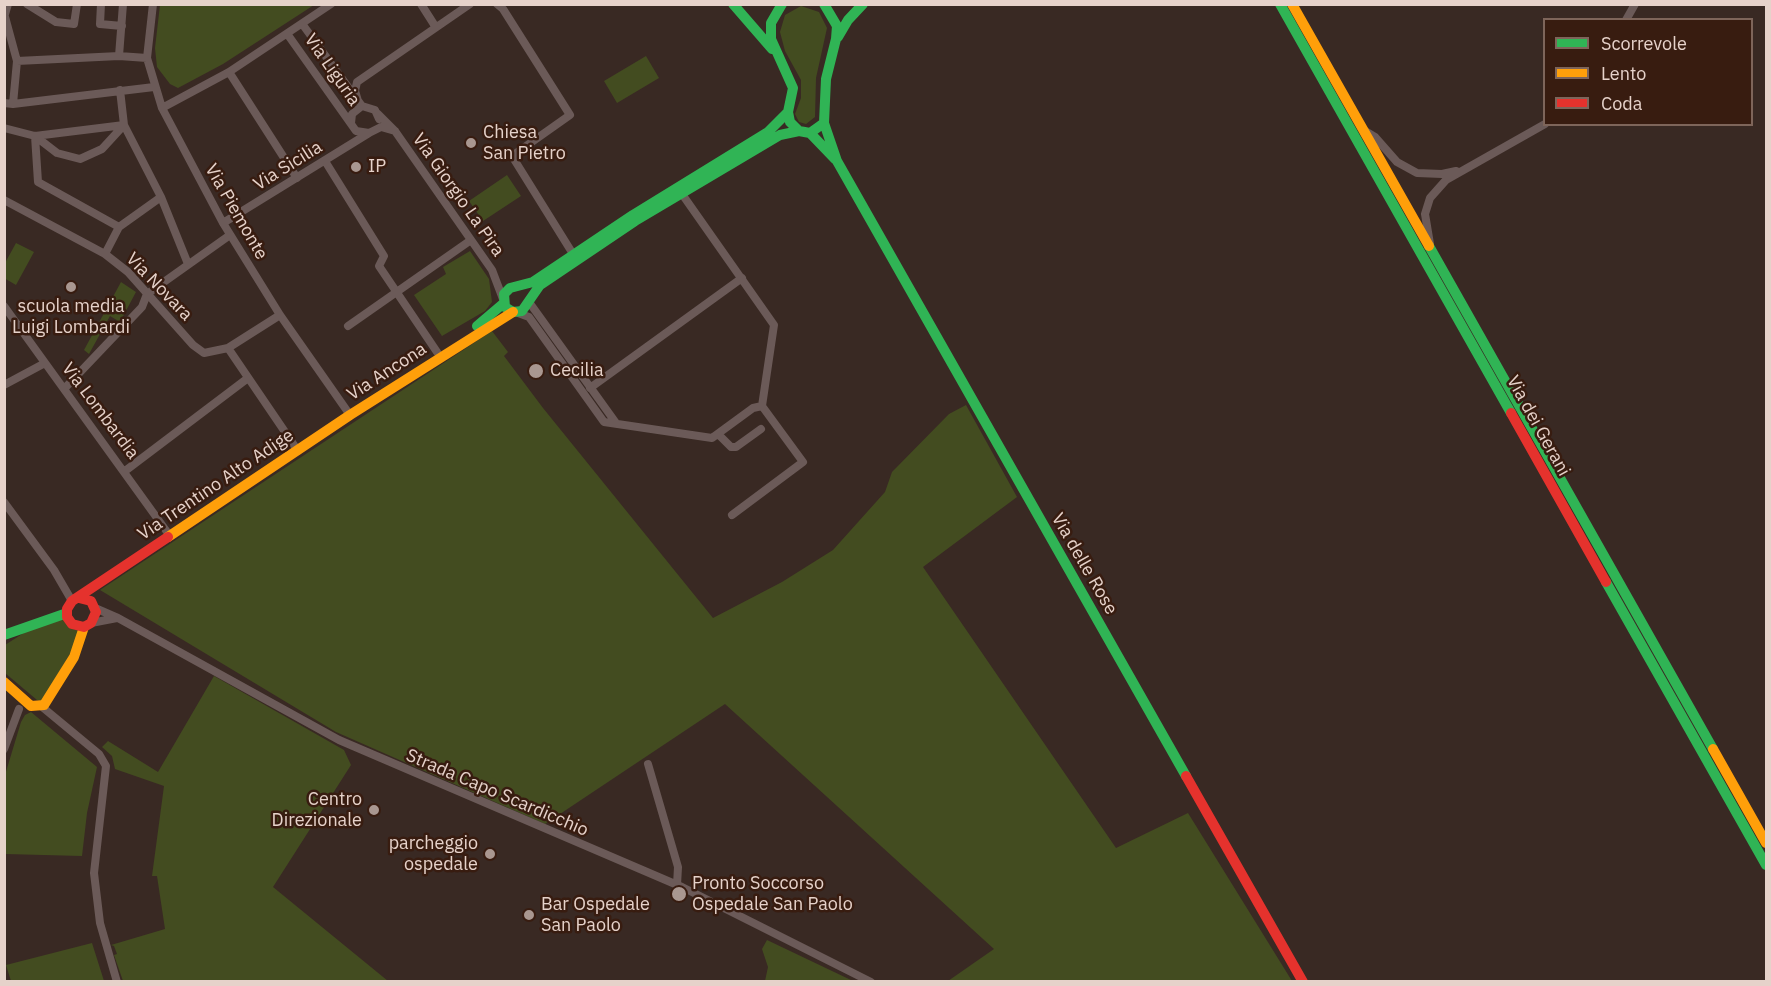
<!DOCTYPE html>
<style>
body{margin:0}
#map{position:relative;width:1771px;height:986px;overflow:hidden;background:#392923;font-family:"IBM Plex Sans",sans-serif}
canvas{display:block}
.frame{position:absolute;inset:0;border:6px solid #e6d2ca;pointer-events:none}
.legend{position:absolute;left:1543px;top:18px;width:210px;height:108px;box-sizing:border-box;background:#381c10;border:2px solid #7e655a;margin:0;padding:8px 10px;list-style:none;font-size:18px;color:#e6d2ca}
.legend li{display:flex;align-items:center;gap:12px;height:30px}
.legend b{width:30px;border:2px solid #7e655a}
</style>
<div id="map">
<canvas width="1771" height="986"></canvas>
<div class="frame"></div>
<ul class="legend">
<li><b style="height:8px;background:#30b455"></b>Scorrevole</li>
<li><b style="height:8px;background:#ff9f0a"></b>Lento</li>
<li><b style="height:8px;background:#e5322d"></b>Coda</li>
</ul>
</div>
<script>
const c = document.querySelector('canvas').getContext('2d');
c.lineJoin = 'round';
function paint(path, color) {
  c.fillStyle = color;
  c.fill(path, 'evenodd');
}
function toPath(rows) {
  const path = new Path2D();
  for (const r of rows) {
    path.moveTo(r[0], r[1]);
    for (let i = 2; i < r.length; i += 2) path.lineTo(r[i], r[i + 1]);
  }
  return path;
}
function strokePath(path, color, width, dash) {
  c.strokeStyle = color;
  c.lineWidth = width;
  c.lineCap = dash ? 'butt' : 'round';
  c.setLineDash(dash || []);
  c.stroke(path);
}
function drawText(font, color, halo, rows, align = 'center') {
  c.font = font + ' "IBM Plex Sans",sans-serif';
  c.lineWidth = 5;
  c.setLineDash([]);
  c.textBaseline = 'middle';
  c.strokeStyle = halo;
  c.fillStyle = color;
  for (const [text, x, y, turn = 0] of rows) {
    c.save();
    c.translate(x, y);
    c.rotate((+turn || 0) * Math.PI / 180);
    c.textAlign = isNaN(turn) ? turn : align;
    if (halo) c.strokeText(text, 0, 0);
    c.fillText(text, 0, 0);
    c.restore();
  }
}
const green = toPath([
 [160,5,160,4,314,5,223,64,178,88,170,84,157,67,155,48],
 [801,6,819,12,827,28,816,78,815,117,806,124,799,122,795,114,801,98,801,80,785,51,780,32,785,15],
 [646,56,659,78,617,103,604,81],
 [507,175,521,196,483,221,469,201],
 [16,243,34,252,16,285,4,278,5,263],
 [470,251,489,279,492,302,485,311,442,336,414,295,446,274,443,267],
 [121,282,136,292,120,322,110,316,89,354,84,350],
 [492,331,508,352,504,356,543,408,713,618,782,582,833,550,885,492,892,472,949,414,966,405,1017,497,923,567,1116,848,1188,813,1292,981,948,981,994,949,725,704,545,824,336,732,100,590],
 [64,617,70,627,79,631,71,652,42,701,37,700,5,673,5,645,33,627],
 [214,676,344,750,351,765,273,887,388,981,123,981,114,955,117,954,114,946,111,945,165,929,157,876,152,876,164,786,115,769,112,756,102,747,108,741,158,772],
 [31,712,97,767,87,813,82,856,5,854,5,775,21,722,25,715],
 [767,940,853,981,765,981,768,967,762,949],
 [92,943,104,981,11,981,6,965]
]);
const street = toPath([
 [27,4,56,22,74,24,77,4],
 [101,4,100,24,122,26],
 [153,4,147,58,162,108,223,223,280,315,350,415],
 [421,4,435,26],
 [497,4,503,9,570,115,512,156,573,254],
 [4,13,17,61,13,104],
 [5,14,8,4],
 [1626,20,1635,4],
 [303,25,362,106],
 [288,35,356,131,369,133,381,127,395,131],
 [119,56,123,4],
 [17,61,119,56,147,58],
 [229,72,297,178],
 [358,101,355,91,357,82,470,4],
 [4,103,13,104,154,87],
 [162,108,229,72,331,4],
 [378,114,395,131,492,270,503,299],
 [351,123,352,114,362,106,375,110,379,119],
 [4,128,35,136,124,125,120,90],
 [1365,131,1375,137,1397,162,1417,173,1442,174,1456,171],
 [35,136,57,153,80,159,102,149,124,125,161,197,188,264],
 [35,136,38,182,119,227],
 [325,161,384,256,379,266,437,352],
 [682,194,774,325,762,406,803,462,732,515],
 [4,200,105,254,128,272,193,345,204,353,228,348,280,315],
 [223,223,369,133],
 [1430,244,1425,214,1430,198,1446,180,1545,124],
 [105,254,119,227,161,197],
 [529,302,616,423],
 [4,306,170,536],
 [518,313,529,317,604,422,712,438,753,408,762,406],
 [348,326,471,240],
 [228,348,298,451],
 [4,385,45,363],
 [65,388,142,307,147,294,230,235],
 [590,388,742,278],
 [718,434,731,447,736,447,761,429],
 [125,471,248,378],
 [4,502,54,570,72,601],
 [95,608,118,618,339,740,682,887,871,982],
 [91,623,117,618],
 [41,706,99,754,106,766,94,873,100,923,117,982],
 [4,749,19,709],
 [648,764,678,867,677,885]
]);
const fast = toPath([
 [733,4,772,49],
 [782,4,771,23,771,39,793,88,788,112,790,122,799,131,810,133,824,123,826,79,836,39,837,26,824,4],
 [1280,4,1511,413],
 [838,37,848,20,863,4],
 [788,112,768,132,633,215,533,282,510,288,504,294,505,307,513,312,522,311,540,285,635,221,780,135,799,131],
 [824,123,837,161,1186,776],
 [810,133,835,159],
 [1429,246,1713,749],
 [477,326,504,303],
 [1606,582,1766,865],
 [4,635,67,613]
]);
const slow = toPath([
 [1292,4,1429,246],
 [168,537,350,415,513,312],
 [4,682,31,706,44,705,74,657,84,627],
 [1713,749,1766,843]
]);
const jam = toPath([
 [1511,413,1606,582],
 [79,598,91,601,96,612,91,623,84,627,72,624,67,617,67,609,72,601,168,537],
 [1186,776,1303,982]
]);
const markers = [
 [471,143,6,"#a99790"],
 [356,167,6,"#a99790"],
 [71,287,6,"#a99790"],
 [536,371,8,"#a99790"],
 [374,810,6,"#a99790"],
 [490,854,6,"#a99790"],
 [679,894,8,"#a99790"],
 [529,915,6,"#a99790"]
];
const streetNames = [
 ["Via Liguria",332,70,55],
 ["Via Sicilia",288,166,-32],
 ["Via Giorgio La Pira",458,195,55],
 ["Via Piemonte",236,212,60],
 ["Via Novara",159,287,46],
 ["Via Ancona",387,372,-33],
 ["Via Lombardia",100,411,53],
 ["Via dei Gerani",1538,426,61],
 ["Via Trentino Alto Adige",216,485,-34],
 ["Via delle Rose",1084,564,60],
 ["Strada Capo Scardicchio",497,793,23]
];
const poiNames = [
 ["Chiesa",483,133],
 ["San Pietro",483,154],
 ["IP",368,167],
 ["scuola media",71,307,"center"],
 ["Luigi Lombardi",71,328,"center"],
 ["Cecilia",550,371],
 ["Centro",362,800,"right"],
 ["Direzionale",362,821,"right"],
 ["parcheggio",478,844,"right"],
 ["ospedale",478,865,"right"],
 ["Pronto Soccorso",692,884],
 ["Ospedale San Paolo",692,905],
 ["Bar Ospedale",541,905],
 ["San Paolo",541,926]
];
paint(green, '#434c20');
strokePath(street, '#6b5a58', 8);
strokePath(fast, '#30b455', 10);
strokePath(slow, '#ff9f0a', 10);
strokePath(jam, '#e5322d', 10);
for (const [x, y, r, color] of markers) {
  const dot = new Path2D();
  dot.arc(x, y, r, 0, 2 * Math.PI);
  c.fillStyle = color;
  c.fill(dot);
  strokePath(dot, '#381c10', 2);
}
drawText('18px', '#e6d2ca', '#381c10', streetNames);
drawText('18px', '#e6d2ca', '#381c10', poiNames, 'left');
</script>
